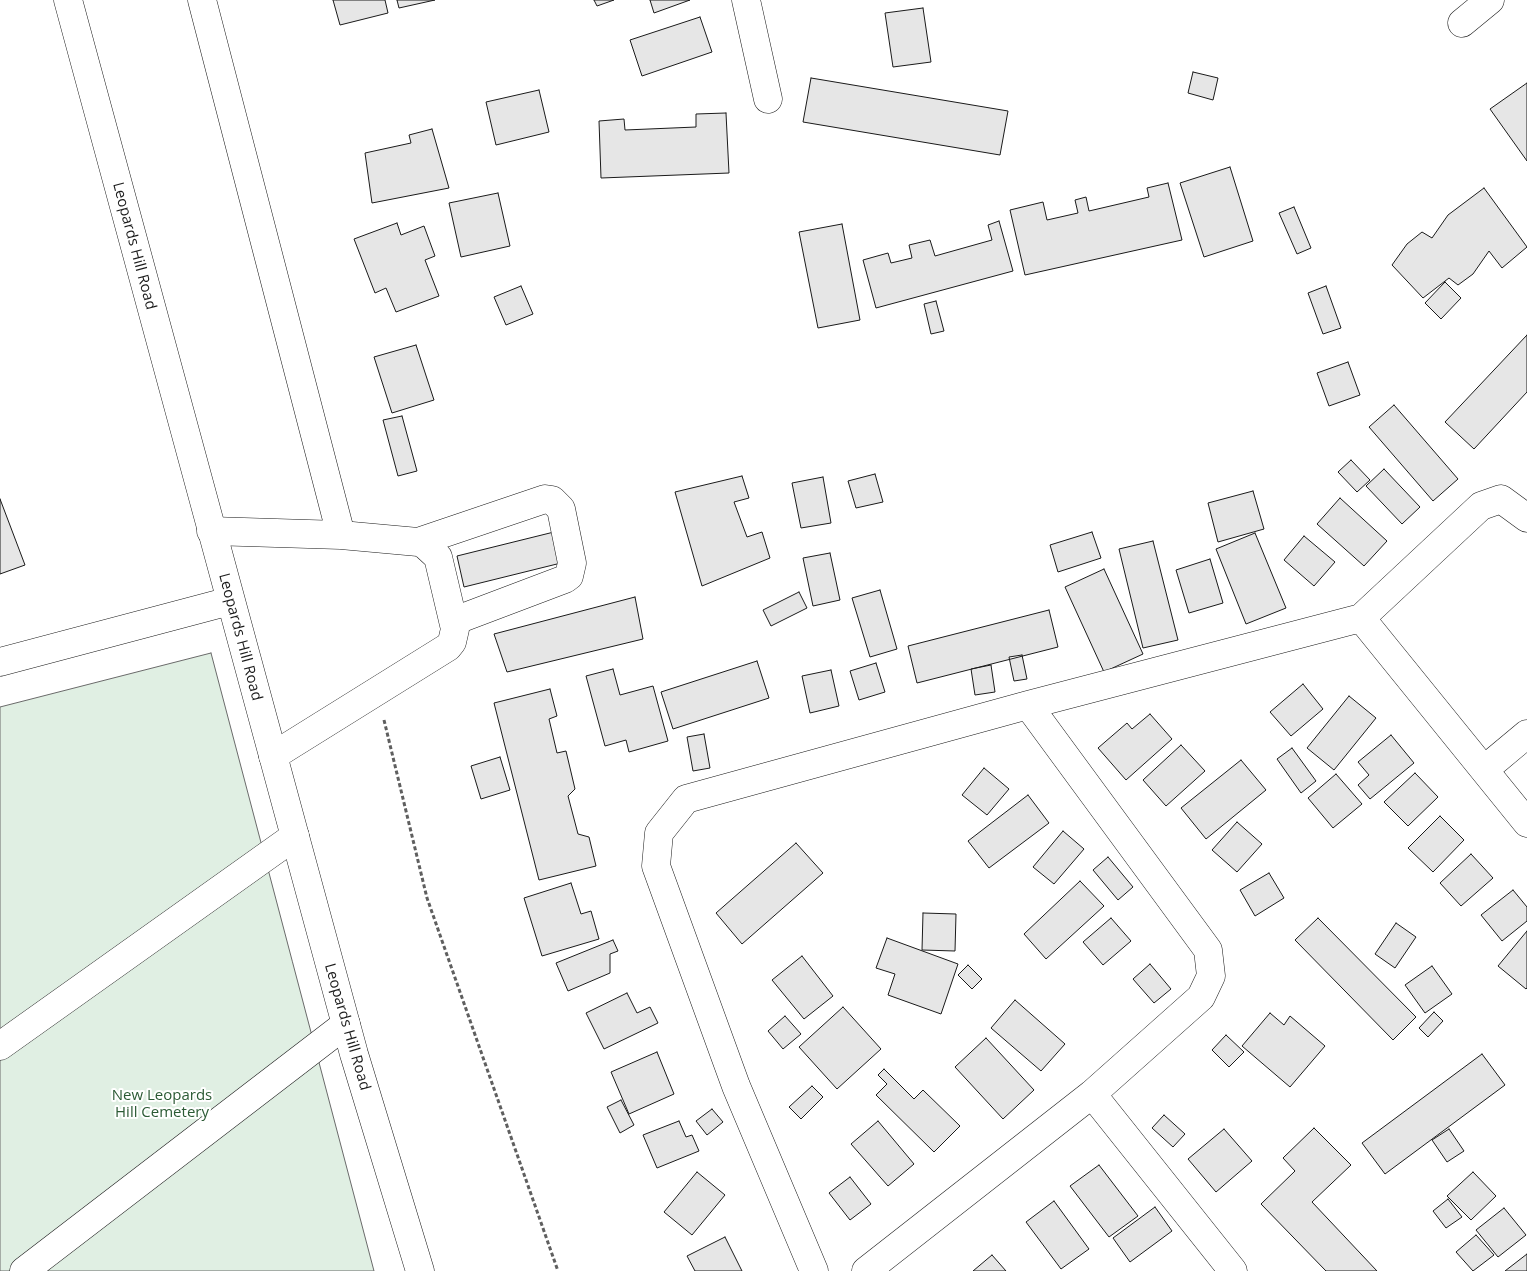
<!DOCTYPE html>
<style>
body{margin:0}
canvas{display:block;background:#fff}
</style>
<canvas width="1527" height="1271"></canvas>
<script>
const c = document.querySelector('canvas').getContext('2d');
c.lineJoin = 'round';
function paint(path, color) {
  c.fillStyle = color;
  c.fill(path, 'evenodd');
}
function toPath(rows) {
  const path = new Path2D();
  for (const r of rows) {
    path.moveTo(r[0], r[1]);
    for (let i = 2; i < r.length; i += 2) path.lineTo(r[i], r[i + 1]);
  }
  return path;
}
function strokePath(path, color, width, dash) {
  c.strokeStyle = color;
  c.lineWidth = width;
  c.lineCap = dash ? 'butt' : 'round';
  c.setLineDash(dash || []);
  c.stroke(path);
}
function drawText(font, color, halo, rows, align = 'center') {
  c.font = font + ' "Open Sans",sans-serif';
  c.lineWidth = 4;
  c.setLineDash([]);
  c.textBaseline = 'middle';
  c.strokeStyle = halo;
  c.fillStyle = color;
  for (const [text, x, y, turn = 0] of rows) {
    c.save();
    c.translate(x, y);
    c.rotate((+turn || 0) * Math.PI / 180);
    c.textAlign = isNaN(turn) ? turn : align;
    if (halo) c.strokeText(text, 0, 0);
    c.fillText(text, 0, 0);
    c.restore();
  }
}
const green = toPath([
 [211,653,374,1271,0,1271,0,707,211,653]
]);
const building = toPath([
 [333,0,385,0,388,13,340,25,333,0],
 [397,0,435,0,399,8,397,0],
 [594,0,614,0,597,6,594,0],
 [650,0,690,0,654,13,650,0],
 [923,8,931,62,893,67,885,13,923,8],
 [700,17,712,52,642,76,630,40,700,17],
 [1193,72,1218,78,1213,100,1188,93,1193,72],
 [811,78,1008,111,1000,155,803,122,811,78],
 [1527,83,1527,161,1490,109,1527,83],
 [539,90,549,132,496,145,486,102,539,90],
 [726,113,729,173,601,178,599,121,624,119,625,130,696,127,696,114,726,113],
 [432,129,449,188,372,203,365,153,411,143,409,135,432,129],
 [1230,167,1253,241,1204,257,1180,183,1230,167],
 [1168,183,1182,240,1025,275,1010,210,1043,202,1047,220,1078,213,1075,200,1086,197,1089,211,1149,197,1147,188,1168,183],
 [1484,188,1527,247,1502,268,1489,251,1473,274,1458,285,1449,278,1423,298,1392,265,1407,244,1422,232,1432,238,1448,215,1484,188],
 [498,193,510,246,461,257,449,203,498,193],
 [1294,207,1311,248,1297,254,1279,213,1294,207],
 [999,221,1013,271,876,308,863,260,888,253,891,263,912,258,909,245,930,240,935,256,992,240,988,225,999,221],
 [397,223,401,235,424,226,435,256,425,260,439,296,396,312,386,288,375,293,354,239,397,223],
 [842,224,860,320,818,328,799,232,842,224],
 [1445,282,1461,298,1441,319,1425,303,1445,282],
 [521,286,533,314,506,325,494,297,521,286],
 [1326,286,1341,328,1323,334,1308,293,1326,286],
 [936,301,944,331,931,334,924,304,936,301],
 [1527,335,1527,392,1474,449,1445,422,1527,335],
 [416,345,434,400,392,413,374,357,416,345],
 [1348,362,1360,395,1329,406,1317,373,1348,362],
 [1394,405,1458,479,1433,501,1369,427,1394,405],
 [402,416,417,471,398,476,383,420,402,416],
 [1351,460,1370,480,1357,492,1338,472,1351,460],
 [1384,469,1420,507,1402,524,1366,486,1384,469],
 [875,474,883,502,856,508,848,481,875,474],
 [742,476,749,498,734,502,747,537,762,532,770,558,702,586,675,492,742,476],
 [823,477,831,523,801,528,792,483,823,477],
 [1253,491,1264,529,1218,542,1208,503,1253,491],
 [1340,498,1387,541,1364,566,1317,524,1340,498],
 [0,499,25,565,0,574,0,499],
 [554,532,561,563,464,587,457,556,554,532],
 [1092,532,1101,558,1058,572,1050,545,1092,532],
 [1255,533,1286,608,1246,624,1216,549,1255,533],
 [1304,536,1335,562,1314,586,1284,560,1304,536],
 [1153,541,1178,640,1143,648,1119,549,1153,541],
 [830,553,840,600,813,606,803,558,830,553],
 [1210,559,1223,603,1189,613,1176,570,1210,559],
 [1104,569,1143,654,1104,672,1065,587,1104,569],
 [880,590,897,649,870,657,852,598,880,590],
 [799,592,807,608,771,626,763,610,799,592],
 [635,597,643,639,507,672,494,634,635,597],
 [1049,610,1058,647,917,683,908,646,1049,610],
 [1022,655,1027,679,1014,681,1009,657,1022,655],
 [757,661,769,698,673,729,661,692,757,661],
 [876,663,885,692,859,700,850,671,876,663],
 [991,665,995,692,975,695,971,669,991,665],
 [613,669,620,695,653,686,668,741,629,752,626,740,605,746,586,676,613,669],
 [831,670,839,706,810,713,802,676,831,670],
 [1303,684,1323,709,1291,736,1270,712,1303,684],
 [550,689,557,716,549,719,557,753,566,751,575,789,568,796,578,834,589,837,596,866,539,880,494,703,550,689],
 [1349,696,1376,718,1334,770,1307,748,1349,696],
 [1150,714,1172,739,1126,780,1098,748,1127,723,1132,729,1150,714],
 [704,734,710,768,693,771,687,737,704,734],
 [1391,735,1414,763,1370,799,1358,785,1369,775,1358,762,1391,735],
 [1181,745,1205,771,1166,806,1143,780,1181,745],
 [1292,748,1316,781,1301,793,1277,759,1292,748],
 [500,757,510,790,481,799,471,766,500,757],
 [1241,760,1266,790,1206,839,1181,808,1241,760],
 [984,768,1009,789,987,815,962,795,984,768],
 [1415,773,1438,797,1408,826,1384,802,1415,773],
 [1336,774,1362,804,1333,828,1308,798,1336,774],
 [1028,795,1049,823,989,868,968,841,1028,795],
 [1440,816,1464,840,1433,872,1408,848,1440,816],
 [1237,822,1262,844,1237,872,1212,850,1237,822],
 [1063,831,1084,849,1054,884,1033,867,1063,831],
 [796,843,823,873,742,944,716,913,796,843],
 [1471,854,1493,878,1461,906,1440,883,1471,854],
 [1108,857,1133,887,1118,900,1093,870,1108,857],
 [1269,873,1284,898,1255,916,1240,890,1269,873],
 [1080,881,1104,906,1046,959,1024,934,1080,881],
 [571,883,581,914,591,911,599,939,542,956,524,898,571,883],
 [1513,890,1527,907,1527,921,1502,941,1481,915,1513,890],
 [923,913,956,914,955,951,922,950,923,913],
 [1111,918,1131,941,1103,965,1083,942,1111,918],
 [1318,918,1416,1017,1393,1040,1295,940,1318,918],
 [1396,923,1416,937,1395,968,1375,954,1396,923],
 [1527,931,1527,988,1526,989,1498,966,1527,931],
 [887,938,958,964,941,1014,888,995,895,974,876,968,887,938],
 [613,940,618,951,610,954,610,973,568,991,556,963,613,940],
 [802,956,833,996,804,1019,772,980,802,956],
 [1150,964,1171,989,1154,1003,1133,979,1150,964],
 [968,965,982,979,972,989,958,975,968,965],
 [1432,966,1452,994,1425,1013,1405,985,1432,966],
 [627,993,637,1013,650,1007,658,1023,604,1049,586,1013,627,993],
 [1015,1000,1065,1044,1041,1071,991,1028,1015,1000],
 [843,1007,881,1049,837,1089,799,1047,843,1007],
 [1434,1012,1443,1021,1428,1037,1419,1028,1434,1012],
 [1270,1013,1284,1025,1290,1016,1325,1046,1290,1087,1242,1046,1270,1013],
 [785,1016,801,1034,783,1049,768,1031,785,1016],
 [1226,1035,1244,1052,1229,1067,1212,1050,1226,1035],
 [986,1038,1034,1090,1003,1119,955,1067,986,1038],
 [657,1052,674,1094,629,1114,611,1072,657,1052],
 [1482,1054,1505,1085,1385,1174,1362,1143,1482,1054],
 [884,1069,914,1099,923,1090,960,1126,934,1152,876,1095,887,1084,878,1075,884,1069],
 [812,1086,823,1097,801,1119,789,1107,812,1086],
 [621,1100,634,1125,620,1133,607,1107,621,1100],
 [712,1109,723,1122,707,1135,696,1121,712,1109],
 [1164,1115,1185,1134,1173,1147,1152,1128,1164,1115],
 [679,1121,686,1137,692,1135,699,1151,657,1168,643,1135,679,1121],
 [878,1121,914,1164,888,1186,851,1144,878,1121],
 [1314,1128,1351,1165,1312,1202,1377,1271,1326,1271,1261,1204,1295,1171,1283,1158,1314,1128],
 [1224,1129,1252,1161,1216,1192,1188,1159,1224,1129],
 [1449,1129,1464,1151,1447,1162,1432,1140,1449,1129],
 [1099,1165,1138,1216,1109,1237,1070,1186,1099,1165],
 [697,1172,725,1195,692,1235,664,1212,697,1172],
 [1473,1172,1496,1196,1471,1220,1447,1196,1473,1172],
 [850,1177,871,1204,850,1220,829,1193,850,1177],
 [1448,1199,1462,1217,1446,1228,1433,1211,1448,1199],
 [1054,1201,1089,1249,1061,1269,1026,1222,1054,1201],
 [1155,1207,1172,1231,1130,1262,1113,1238,1155,1207],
 [1504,1208,1526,1235,1498,1257,1476,1230,1504,1208],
 [1476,1235,1494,1255,1473,1271,1456,1252,1476,1235],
 [725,1237,742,1271,695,1271,687,1256,725,1237],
 [1527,1254,1527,1271,1505,1271,1527,1254],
 [992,1255,1006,1271,973,1271,992,1255]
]);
const path = toPath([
 [384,720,427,898,558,1271]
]);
const minor = toPath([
 [202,0,341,535],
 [746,0,768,99],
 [1462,23,1490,0],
 [211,531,341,535,418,542,425,545,438,557,455,629,452,642,448,647,273,756],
 [418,542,545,499,552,500,561,509,572,563,569,576,565,579,454,621],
 [1361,618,1481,506,1501,499,1527,518],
 [0,662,230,601],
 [1028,705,1208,950,1211,976,1201,997,1092,1094,1233,1271],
 [1485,769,1527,734],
 [0,1046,295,836],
 [24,1271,346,1024],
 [814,1271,736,1086,656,866,659,833,686,799,1028,705,1361,618,1527,823],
 [866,1271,1092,1094]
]);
const major = toPath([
 [68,0,354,1054,420,1271]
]);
const streetNames = [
 ["Leopards Hill Road",134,246,75],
 ["Leopards Hill Road",240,637,75],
 ["Leopards Hill Road",347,1027,74]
];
const parkNames = [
 ["New Leopards",162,1096],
 ["Hill Cemetery",162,1113]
];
paint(green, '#e0efe3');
strokePath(green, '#6a6a6a', 1);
paint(building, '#e6e6e6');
strokePath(building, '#1a1a1a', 1);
strokePath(minor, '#1a1a1a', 29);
strokePath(major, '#1a1a1a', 29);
strokePath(path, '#5f5f5f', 3, [4, 2.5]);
strokePath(minor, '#fff', 28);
strokePath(major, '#fff', 28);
drawText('15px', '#1a1a1a', '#fff', streetNames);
drawText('15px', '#2b5a34', '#fff', parkNames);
</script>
